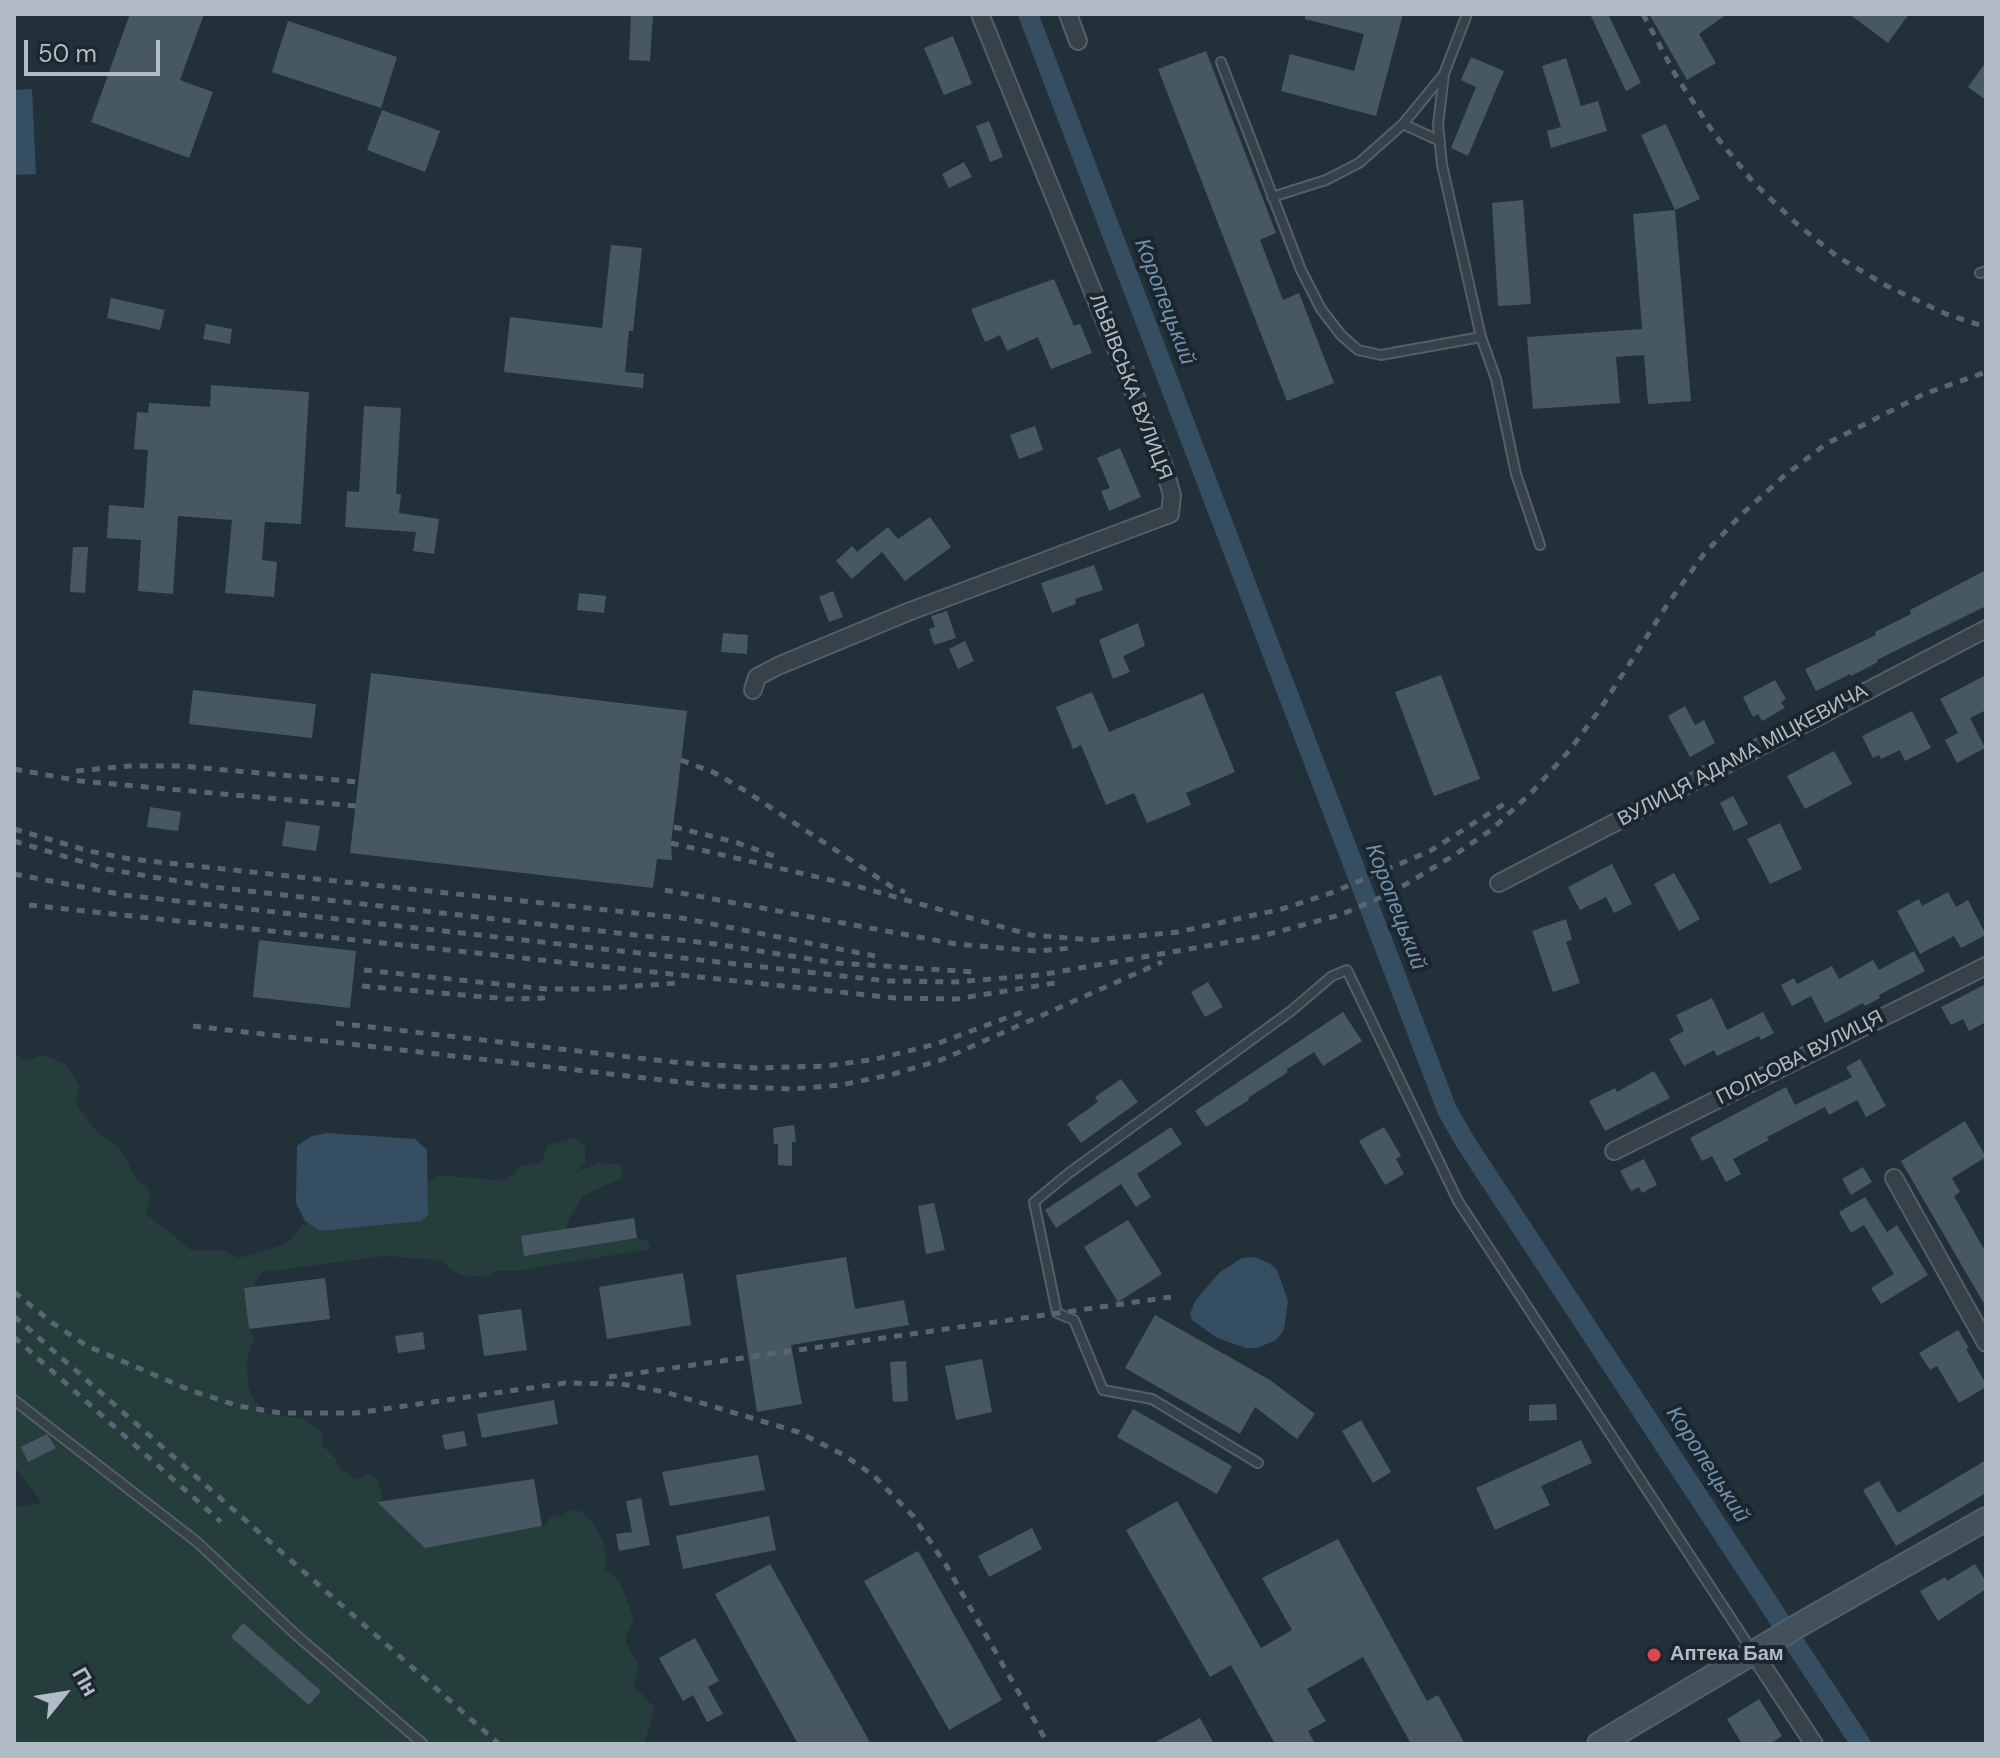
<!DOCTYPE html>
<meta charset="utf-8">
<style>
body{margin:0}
#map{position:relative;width:2000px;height:1758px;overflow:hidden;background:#22303a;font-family:"DM Sans",sans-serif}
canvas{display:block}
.frame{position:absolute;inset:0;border:16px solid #b1bcc6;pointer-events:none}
.north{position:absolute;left:24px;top:1654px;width:80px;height:80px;-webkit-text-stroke:6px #1b262f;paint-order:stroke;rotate:60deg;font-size:22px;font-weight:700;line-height:32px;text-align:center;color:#b1bcc6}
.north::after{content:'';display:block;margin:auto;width:28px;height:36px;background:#b1bcc6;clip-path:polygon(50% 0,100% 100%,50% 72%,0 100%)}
.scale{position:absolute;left:24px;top:40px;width:136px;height:36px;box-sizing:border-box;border:4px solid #b1bcc6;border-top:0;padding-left:10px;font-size:24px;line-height:28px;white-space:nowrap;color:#b1bcc6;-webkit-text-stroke:6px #1b262f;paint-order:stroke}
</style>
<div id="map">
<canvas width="2000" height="1758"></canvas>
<div class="frame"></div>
<div class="north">Пн</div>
<div class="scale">50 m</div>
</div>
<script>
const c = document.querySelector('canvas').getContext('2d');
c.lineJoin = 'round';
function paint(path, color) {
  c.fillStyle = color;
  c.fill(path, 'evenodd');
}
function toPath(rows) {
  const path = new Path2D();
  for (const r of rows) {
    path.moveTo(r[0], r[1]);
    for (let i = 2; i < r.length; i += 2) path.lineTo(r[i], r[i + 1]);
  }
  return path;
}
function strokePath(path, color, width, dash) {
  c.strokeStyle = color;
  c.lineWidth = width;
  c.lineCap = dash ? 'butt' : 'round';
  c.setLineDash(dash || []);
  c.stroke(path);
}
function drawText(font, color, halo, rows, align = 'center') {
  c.font = font + ' "DM Sans",sans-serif';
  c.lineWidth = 8;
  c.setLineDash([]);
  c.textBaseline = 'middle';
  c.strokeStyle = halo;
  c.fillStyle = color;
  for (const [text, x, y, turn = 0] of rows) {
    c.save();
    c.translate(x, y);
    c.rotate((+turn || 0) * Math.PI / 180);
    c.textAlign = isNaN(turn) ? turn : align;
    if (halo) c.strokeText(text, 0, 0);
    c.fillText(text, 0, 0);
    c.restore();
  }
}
const green = toPath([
 [14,1053,28,1061,42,1055,66,1064,80,1087,75,1102,96,1131,119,1147,136,1178,151,1191,146,1214,191,1250,225,1251,239,1258,286,1244,303,1225,311,1224,320,1231,428,1215,427,1183,439,1175,506,1181,521,1166,541,1163,548,1145,574,1138,585,1146,585,1163,575,1173,598,1163,622,1165,623,1178,584,1195,570,1217,566,1229,521,1237,524,1256,637,1238,647,1241,651,1249,517,1271,496,1271,485,1277,460,1275,439,1260,386,1256,262,1272,252,1287,244,1288,249,1329,254,1340,247,1360,248,1386,255,1402,268,1414,303,1419,321,1432,324,1447,335,1458,339,1467,356,1479,368,1474,378,1480,383,1496,378,1503,425,1547,546,1526,550,1517,561,1516,571,1510,581,1511,594,1524,603,1541,607,1559,605,1569,620,1582,634,1619,627,1632,626,1642,639,1666,633,1685,655,1708,644,1744,14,1744,14,1508,42,1503,14,1466]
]);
const water = toPath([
 [32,89,36,174,14,175,14,90],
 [327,1133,415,1139,427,1150,428,1215,421,1221,320,1231,305,1221,296,1203,297,1146,312,1136],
 [1254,1257,1269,1263,1277,1270,1288,1301,1284,1330,1276,1340,1257,1348,1246,1348,1217,1338,1192,1320,1190,1314,1195,1301,1220,1272,1242,1258]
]);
const canal = toPath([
 [1028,14,1447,1110,1466,1143,1861,1744]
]);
const building = toPath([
 [130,14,204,14,180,80,213,92,189,158,91,122],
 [631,14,653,14,650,61,629,60],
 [1305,14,1403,14,1376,116,1281,91,1290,54,1354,71,1364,34,1305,19],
 [1590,14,1608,14,1641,83,1626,91],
 [1649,14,1727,14,1699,34,1716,63,1687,80],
 [1849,14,1909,14,1888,43],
 [288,21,397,57,381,108,272,72],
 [953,36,972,84,944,95,924,48],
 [1206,51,1276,233,1260,240,1283,300,1299,293,1334,383,1287,401,1158,69],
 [1471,57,1504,71,1468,156,1451,148,1476,87,1461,80],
 [1566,58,1581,106,1598,101,1607,131,1551,148,1547,131,1561,127,1542,66],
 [1986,62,1986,100,1968,87],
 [382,110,440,131,425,172,367,150],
 [989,121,1003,157,990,162,976,126],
 [1666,124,1700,199,1675,210,1641,135],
 [964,162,972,177,949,188,942,174],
 [1523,200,1531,304,1498,306,1492,203],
 [1675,210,1691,401,1648,404,1644,355,1616,357,1620,403,1533,409,1527,337,1642,329,1633,214],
 [611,245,642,248,633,331,629,331,625,372,644,374,643,388,504,372,510,317,602,328],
 [1054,279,1074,326,1080,324,1092,353,1051,369,1038,337,1007,351,1000,335,985,342,971,309],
 [111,298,165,310,160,330,107,318],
 [206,324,232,329,230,344,203,339],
 [211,385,309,392,301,524,265,522,262,560,277,562,274,597,225,593,232,520,178,516,173,594,138,591,141,540,107,538,109,505,144,508,148,450,134,449,137,412,148,413,149,403,210,407],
 [364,406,401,408,396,494,401,494,399,513,439,519,434,554,413,551,416,532,345,527,347,491,359,492],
 [1035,426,1043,450,1019,459,1010,435],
 [1120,448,1141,497,1109,511,1101,491,1110,488,1097,458],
 [930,517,951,547,905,581,882,552,852,579,836,561,852,546,857,552,888,527,898,539],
 [73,547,88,547,85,593,70,592],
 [1094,565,1103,590,1075,599,1076,604,1052,613,1041,583],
 [1986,570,1986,606,1877,660,1878,662,1851,676,1850,674,1816,691,1805,669,1876,635,1875,632,1911,614,1910,610],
 [833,591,843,617,829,622,819,597],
 [579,593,606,596,604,613,577,610],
 [947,611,956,638,934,645,929,629,935,627,931,616],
 [1138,623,1145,646,1123,656,1130,672,1113,679,1099,640],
 [723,633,748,635,747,654,721,652],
 [965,641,974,661,958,669,949,649],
 [371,673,687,711,671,843,672,860,657,859,653,888,350,853],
 [1441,675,1480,779,1434,796,1395,692],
 [1986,675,1986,710,1970,718,1985,748,1957,763,1945,740,1958,733,1940,699],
 [1775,680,1786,699,1781,702,1785,708,1762,721,1758,714,1753,717,1743,697],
 [193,690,316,704,312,738,189,724],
 [1092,692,1109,732,1203,693,1235,772,1186,793,1191,805,1147,823,1134,793,1106,805,1081,745,1073,749,1056,707],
 [1685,706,1695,725,1704,720,1715,743,1690,757,1668,716],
 [1912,711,1931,748,1905,761,1900,750,1881,759,1879,755,1873,758,1862,736],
 [1834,751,1852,784,1805,809,1787,776],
 [1733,796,1748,824,1734,831,1720,803],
 [150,807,181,812,178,831,147,827],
 [286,821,320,826,316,851,282,846],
 [1780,823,1802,869,1770,884,1747,839],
 [1612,864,1632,904,1614,913,1606,897,1580,910,1568,887],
 [1674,873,1700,919,1679,931,1654,884],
 [1948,892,1956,907,1968,900,1986,935,1961,948,1954,936,1920,954,1897,911,1919,899,1922,906],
 [1566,919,1572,940,1566,942,1580,983,1553,992,1532,931],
 [259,940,356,951,350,1008,253,997],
 [1914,951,1925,971,1879,995,1880,998,1865,1006,1863,1003,1825,1023,1811,996,1792,1006,1781,985,1794,978,1797,984,1832,966,1839,979,1873,960,1879,970],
 [1208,982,1223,1007,1205,1017,1191,992],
 [1986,984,1986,1022,1969,1031,1963,1019,1951,1025,1941,1007],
 [1712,998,1727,1030,1763,1012,1774,1033,1761,1040,1759,1036,1717,1056,1714,1050,1684,1066,1669,1039,1684,1031,1676,1015],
 [1343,1012,1362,1041,1323,1066,1314,1052,1286,1070,1288,1072,1248,1098,1249,1100,1206,1127,1195,1111],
 [1860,1059,1886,1106,1866,1117,1857,1100,1829,1115,1825,1107,1767,1137,1769,1140,1733,1159,1741,1174,1726,1182,1712,1156,1702,1161,1690,1138,1786,1087,1795,1105,1852,1077,1846,1067],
 [1654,1071,1670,1098,1605,1131,1589,1101,1615,1088,1617,1092],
 [1121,1079,1138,1102,1081,1143,1067,1124,1098,1102,1095,1097],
 [1965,1121,1986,1157,1952,1178,1960,1192,1954,1196,1986,1253,1986,1307,1901,1161],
 [794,1125,796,1142,792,1142,792,1166,778,1165,778,1144,774,1144,773,1128],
 [1171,1127,1182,1144,1137,1174,1151,1197,1136,1207,1121,1184,1056,1228,1045,1210],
 [1384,1127,1401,1156,1396,1159,1404,1174,1385,1185,1359,1141],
 [1644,1159,1657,1185,1642,1193,1639,1187,1631,1191,1620,1171],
 [1863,1167,1872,1182,1851,1195,1842,1179],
 [1865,1197,1887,1232,1897,1225,1928,1275,1881,1304,1871,1288,1894,1274,1864,1225,1851,1233,1839,1212],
 [934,1203,945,1250,926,1254,918,1206],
 [634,1218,637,1238,524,1256,521,1236],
 [1128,1220,1162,1274,1118,1302,1084,1247],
 [846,1257,855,1309,904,1300,909,1325,791,1345,802,1404,757,1412,736,1275],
 [683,1273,691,1325,607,1339,599,1287],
 [325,1278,330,1319,249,1329,244,1288],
 [521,1309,527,1350,484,1356,478,1315],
 [1155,1315,1270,1380,1315,1414,1297,1439,1255,1407,1240,1434,1125,1368],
 [1958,1330,1969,1348,1966,1349,1986,1384,1986,1387,1959,1403,1937,1366,1930,1370,1919,1353],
 [423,1332,425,1349,398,1353,395,1336],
 [982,1359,992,1412,956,1420,945,1366],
 [906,1361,908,1401,893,1402,890,1362],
 [554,1400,558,1424,482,1438,477,1414],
 [1556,1404,1557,1420,1529,1421,1529,1405],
 [1133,1409,1232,1466,1217,1494,1117,1437],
 [1361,1420,1391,1472,1373,1483,1342,1431],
 [464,1431,467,1446,445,1450,442,1435],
 [47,1434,56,1448,28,1462,21,1447],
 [1581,1440,1592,1463,1541,1486,1550,1505,1495,1530,1476,1488],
 [758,1455,765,1490,670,1506,662,1472],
 [1986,1460,1986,1493,1896,1546,1863,1490,1879,1481,1898,1513],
 [534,1479,542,1526,425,1548,377,1502],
 [641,1498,650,1545,619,1551,616,1534,632,1532,626,1501],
 [1177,1501,1261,1648,1292,1630,1262,1578,1338,1539,1427,1701,1438,1695,1465,1744,1411,1744,1363,1657,1307,1689,1326,1721,1308,1731,1315,1744,1275,1744,1231,1665,1210,1677,1126,1530],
 [769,1516,776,1550,683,1569,676,1536],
 [1032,1528,1042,1549,989,1577,978,1556],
 [918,1551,1002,1700,949,1730,864,1581],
 [770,1564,871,1744,798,1744,715,1594],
 [1975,1564,1986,1582,1986,1589,1938,1621,1920,1591,1945,1577,1947,1581],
 [243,1623,321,1691,309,1705,231,1637],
 [695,1638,719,1681,708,1687,723,1714,707,1722,693,1695,683,1701,659,1658],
 [1759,1699,1782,1736,1770,1744,1742,1744,1727,1719],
 [1200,1718,1214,1744,1152,1744]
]);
const lane = toPath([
 [1221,62,1301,270,1321,309,1341,335,1358,350,1381,355,1481,337,1442,165,1438,125,1444,74],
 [1403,124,1440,141],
 [1272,197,1326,180,1359,163,1403,124,1444,74,1467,14],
 [1980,273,1986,271],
 [1481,337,1496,379,1516,474,1540,545],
 [14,1400,197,1542,295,1634,423,1744],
 [1258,1463,1152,1399,1103,1390,1074,1320,1057,1313,1034,1202,1069,1173,1291,1011,1332,976,1347,970,1458,1201,1753,1652]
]);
const street = toPath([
 [1068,14,1078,41],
 [753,690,757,677,778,666,908,612,1170,514,1172,495,1163,464,980,14],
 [1499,883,1986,629],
 [1614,1151,1986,966],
 [1894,1178,1986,1343],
 [1754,1653,1814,1744]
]);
const secondary = toPath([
 [1599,1744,1808,1620,1986,1519]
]);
const rail = toPath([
 [1643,14,1676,76,1715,135,1754,183,1797,224,1838,257,1887,286,1946,314,1986,327],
 [681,760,715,773,744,790,892,887,905,892],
 [14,769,80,781,356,806],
 [76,771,130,766,181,766,359,782],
 [674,827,735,842,777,857],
 [14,829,89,851,130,859,682,918,875,956],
 [14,841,106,869,213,887,715,944,836,963,975,972],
 [671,843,856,886,1031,935,1094,940,1178,932,1282,909,1331,893,1430,851,1504,804],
 [14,874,124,895,887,981,955,982,1040,975,1258,937,1340,915,1391,893,1453,856,1491,830,1532,792,1569,751,1601,708,1669,602,1704,554,1742,514,1784,476,1826,444,1924,394,1986,372],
 [665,890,956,944,1037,951,1072,948],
 [29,905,895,998,956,999,1055,983],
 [364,970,546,989,594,989,679,983],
 [362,986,508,999,545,998],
 [336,1023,673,1062,756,1068,827,1066,876,1059,936,1044,1025,1011],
 [193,1026,715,1086,792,1089,841,1085,894,1074,941,1060,1162,962],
 [14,1292,54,1324,87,1346,192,1391,239,1406,280,1413,356,1413,565,1383,621,1384,665,1392,798,1432,844,1455,874,1476,913,1516,946,1565,1048,1744],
 [14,1316,499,1744],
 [14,1337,221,1522],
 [609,1377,1171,1297]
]);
const markers = [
 [1654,1655,8,"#e0444e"]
];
const streetNames = [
 ["ЛЬВІВСЬКА ВУЛИЦЯ",1130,387,69],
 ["ВУЛИЦЯ АДАМА МІЦКЕВИЧА",1743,756,-28],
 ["ПОЛЬОВА ВУЛИЦЯ",1800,1058,-27]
];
const poiNames = [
 ["Аптека Бам",1670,1655]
];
const waterNames = [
 ["Коропецький",1164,302,69],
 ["Коропецький",1395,907,69],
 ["Коропецький",1707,1465,57]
];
paint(green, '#253d3b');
paint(water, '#364e61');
strokePath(canal, '#364e61', 20);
paint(building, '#485863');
strokePath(lane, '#545f68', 12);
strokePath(street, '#545f68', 20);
strokePath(secondary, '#545f68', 26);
strokePath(lane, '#36414a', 8);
strokePath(street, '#36414a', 16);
strokePath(secondary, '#44515d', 22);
strokePath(rail, '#586671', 5, [8, 8]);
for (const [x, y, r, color] of markers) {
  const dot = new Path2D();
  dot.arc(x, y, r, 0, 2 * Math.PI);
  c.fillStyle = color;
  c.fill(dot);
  strokePath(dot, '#1b262f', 3);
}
drawText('20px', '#b1bcc6', '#1b262f', streetNames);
drawText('bold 20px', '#b1bcc6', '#1b262f', poiNames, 'left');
drawText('italic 22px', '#7192aa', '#1b262f', waterNames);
</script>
